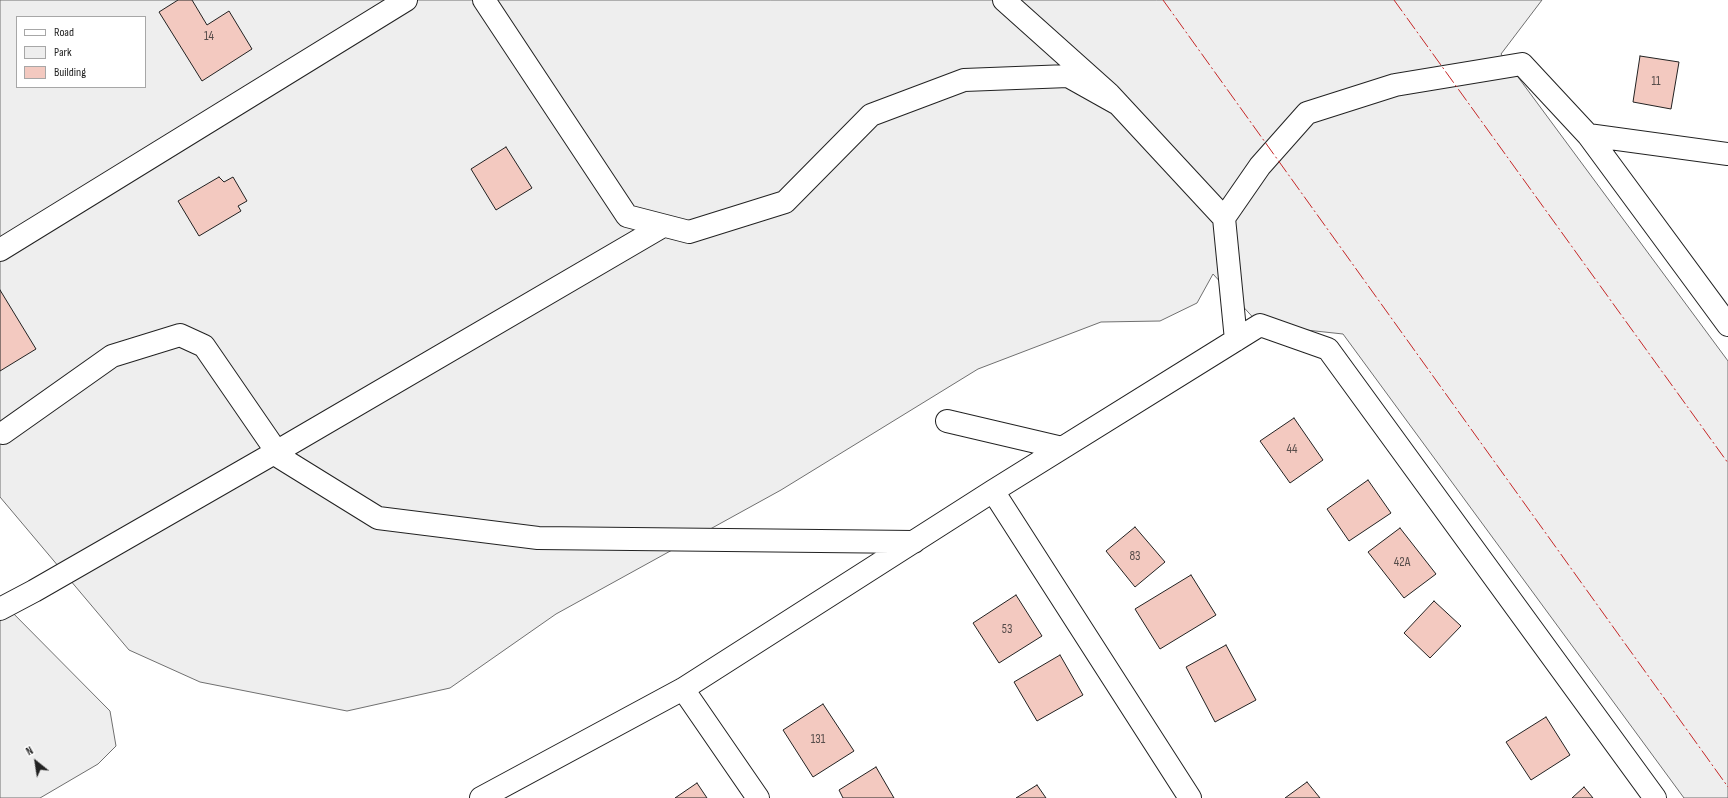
<!DOCTYPE html>
<meta charset="utf-8">
<style>
body{margin:0}
#map{position:relative;width:1728px;height:798px;overflow:hidden;background:#fff;font-family:"Sofia Sans Condensed",sans-serif}
canvas{display:block}
.legend{position:absolute;left:16px;top:16px;width:130px;height:72px;box-sizing:border-box;background:#fff;border:1px solid #a7a7a7;margin:0;padding:5px 7px;list-style:none;font-size:12px;color:#222}
.legend li{display:flex;align-items:center;gap:8px;height:20px}
.legend b{width:20px;border:1px solid #a7a7a7}
.north{position:absolute;left:16px;top:742px;width:40px;height:40px;-webkit-text-stroke:3px #fff;paint-order:stroke;rotate:330deg;font-size:11px;font-weight:700;line-height:16px;text-align:center;color:#222}
.north::after{content:'';display:block;margin:auto;width:14px;height:18px;background:#222;clip-path:polygon(50% 0,100% 100%,50% 72%,0 100%)}
</style>
<div id="map">
<canvas width="1728" height="798"></canvas>
<ul class="legend">
<li><b style="height:5px;background:#fff"></b>Road</li>
<li><b style="height:11px;background:#eee"></b>Park</li>
<li><b style="height:11px;background:#f3c9c0"></b>Building</li>
</ul>
<div class="north">N</div>
</div>
<script>
const c = document.querySelector('canvas').getContext('2d');
c.lineJoin = 'round';
function paint(path, color) {
  c.fillStyle = color;
  c.fill(path, 'evenodd');
}
function toPath(rows) {
  const path = new Path2D();
  for (const r of rows) {
    path.moveTo(r[0], r[1]);
    for (let i = 2; i < r.length; i += 2) path.lineTo(r[i], r[i + 1]);
  }
  return path;
}
function strokePath(path, color, width, dash) {
  c.strokeStyle = color;
  c.lineWidth = width;
  c.lineCap = dash ? 'butt' : 'round';
  c.setLineDash(dash || []);
  c.stroke(path);
}
function drawText(font, color, halo, rows, align = 'center') {
  c.font = font + ' "Sofia Sans Condensed",sans-serif';
  c.lineWidth = 3;
  c.setLineDash([]);
  c.textBaseline = 'middle';
  c.strokeStyle = halo;
  c.fillStyle = color;
  for (const [text, x, y, turn = 0] of rows) {
    c.save();
    c.translate(x, y);
    c.rotate((+turn || 0) * Math.PI / 180);
    c.textAlign = isNaN(turn) ? turn : align;
    if (halo) c.strokeText(text, 0, 0);
    c.fillText(text, 0, 0);
    c.restore();
  }
}
const green = toPath([
 [0,0,1542,0,1501,54,1728,361,1728,798,1684,798,1343,334,1260,325,1213,274,1197,303,1160,321,1101,322,978,369,781,490,556,614,450,688,347,711,200,682,129,650,0,497,0,0],
 [17,17,145,17,145,87,17,87,17,17],
 [0,600,110,711,116,746,98,764,40,798,0,798,0,600]
]);
const building = toPath([
 [178,0,192,0,207,25,229,11,252,49,202,81,159,12,178,0],
 [1640,56,1679,62,1671,109,1633,102,1640,56],
 [506,147,532,188,496,210,471,169,506,147],
 [219,177,224,182,233,177,247,201,238,206,241,211,199,236,178,201,219,177],
 [0,290,36,349,0,371,0,290],
 [1294,418,1323,460,1290,483,1260,441,1294,418],
 [1368,480,1391,513,1349,541,1327,509,1368,480],
 [1135,527,1165,562,1135,587,1106,551,1135,527],
 [1400,528,1436,574,1404,598,1368,552,1400,528],
 [1191,575,1216,615,1160,649,1135,609,1191,575],
 [1016,595,1042,636,999,663,973,623,1016,595],
 [1434,601,1461,626,1430,658,1404,633,1434,601],
 [1226,645,1256,700,1215,722,1186,667,1226,645],
 [1060,655,1083,695,1037,721,1014,682,1060,655],
 [823,704,854,751,813,777,783,730,823,704],
 [1546,717,1570,755,1531,780,1506,742,1546,717],
 [876,767,894,798,843,798,839,790,876,767],
 [1307,782,1320,798,1285,798,1307,782],
 [697,783,707,798,675,798,697,783],
 [1037,785,1046,798,1016,798,1037,785],
 [1584,787,1593,798,1572,798,1584,787]
]);
const minor = toPath([
 [484,0,627,216,689,232,785,202,871,115,964,80,1068,76,1118,104],
 [1004,0,1109,94,1224,218,1236,340],
 [1588,135,1728,325],
 [1224,218,1260,166,1307,113,1395,85,1522,64,1588,135,1728,154],
 [0,250,406,0],
 [947,421,1062,448],
 [3,433,112,356,180,335,204,346,281,458,378,518,538,538,914,542],
 [993,491,1190,798],
 [0,609,34,591,276,452,663,226],
 [683,689,758,798],
 [481,798,683,689,993,491,1260,325,1328,349,1655,798]
]);
const power = toPath([
 [1163,0,1728,787],
 [1394,0,1728,463]
]);
const numberNames = [
 ["14",209,37],
 ["11",1656,82],
 ["44",1292,450],
 ["83",1135,557],
 ["42А",1402,563],
 ["53",1007,630],
 ["131",818,740]
];
paint(green, '#eee');
strokePath(green, '#6f6f6f', 1);
paint(building, '#f3c9c0');
strokePath(building, '#222', 1);
strokePath(minor, '#222', 24);
strokePath(minor, '#fff', 22);
strokePath(power, '#c62828', 1, [14, 3, 2, 3]);
drawText('13px', '#564c4a', null, numberNames);
</script>
